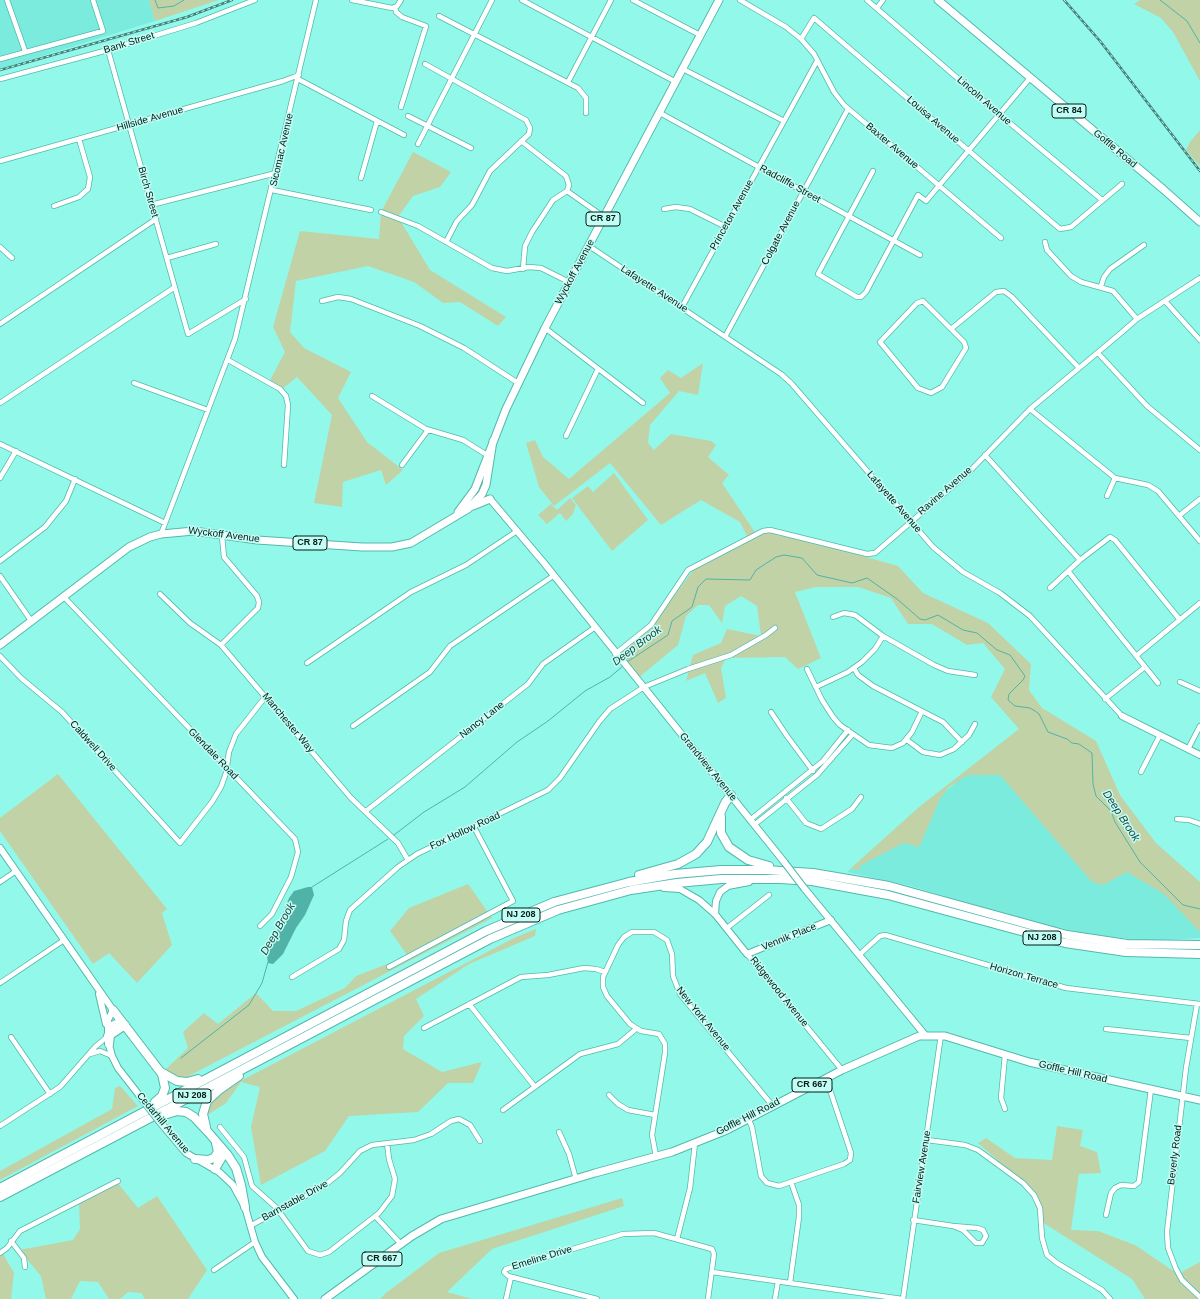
<!DOCTYPE html>
<style>
body{margin:0}
canvas{display:block;background:#92f8ea}
</style>
<canvas width="1200" height="1299"></canvas>
<script>
const c = document.querySelector('canvas').getContext('2d');
c.lineJoin = 'round';
function paint(path, color) {
  c.fillStyle = color;
  c.fill(path, 'evenodd');
}
function toPath(rows) {
  const path = new Path2D();
  for (const r of rows) {
    path.moveTo(r[0], r[1]);
    for (let i = 2; i < r.length; i += 2) path.lineTo(r[i], r[i + 1]);
  }
  return path;
}
function strokePath(path, color, width, dash) {
  c.strokeStyle = color;
  c.lineWidth = width;
  c.lineCap = dash ? 'butt' : 'round';
  c.setLineDash(dash || []);
  c.stroke(path);
}
function drawText(font, color, halo, rows, align = 'center') {
  c.font = font + ' Arial,sans-serif';
  c.lineWidth = 3;
  c.setLineDash([]);
  c.textBaseline = 'middle';
  c.strokeStyle = halo;
  c.fillStyle = color;
  for (const [text, x, y, turn = 0] of rows) {
    c.save();
    c.translate(x, y);
    c.rotate((+turn || 0) * Math.PI / 180);
    c.textAlign = isNaN(turn) ? turn : align;
    if (halo) c.strokeText(text, 0, 0);
    c.fillText(text, 0, 0);
    c.restore();
  }
}
const built = toPath([
 [0,0,149,0,155,21,0,69],
 [1020,730,1200,919,1200,938,1147,941,1082,933,1031,921,907,885,847,872]
]);
const green = toPath([
 [149,0,219,0,155,21],
 [1140,0,1200,0,1200,81,1173,32,1161,18,1134,4],
 [1200,130,1200,166,1186,150,1190,142],
 [413,152,451,172,440,187,413,196,398,217,430,270,506,317,498,326,460,302,443,303,414,282,368,266,296,281,290,332,304,348,351,372,338,398,367,442,403,470,386,485,381,470,343,482,342,507,314,503,332,415,297,377,282,389,269,382,285,352,273,327,300,231,379,239,381,212],
 [703,363,698,395,679,391,650,425,648,443,654,450,671,434,711,441,716,445,708,457,729,475,722,483,756,534,774,531,898,566,923,593,988,623,1031,664,1029,690,1042,708,1096,741,1120,795,1156,843,1200,882,1200,932,1164,894,1127,872,1103,885,1092,882,1000,775,968,775,949,787,941,797,919,847,904,843,861,865,859,870,850,869,919,807,1019,729,991,697,1005,669,983,643,967,645,932,624,908,624,891,598,858,587,816,587,795,592,821,658,798,669,785,657,726,658,721,668,726,698,718,703,705,673,686,681,693,655,721,643,727,629,761,636,757,606,741,596,725,606,722,623,709,605,698,605,686,616,678,645,637,679,617,654,655,621,698,564,748,538,740,522,701,500,661,525,610,463,554,506,539,487,526,443,535,440,543,457,569,479,670,393,660,378,668,370,681,378],
 [614,473,648,520,612,551,572,498,588,486,593,492],
 [570,498,576,505,573,514,566,521,560,513,547,524,538,515,551,504,557,510],
 [58,774,167,909,162,913,172,945,137,983,109,953,93,964,0,831,0,818],
 [468,884,492,918,181,1080,165,1070,188,1048,183,1032,204,1013,218,1024,256,993,273,1011,296,1011,345,988,356,976,408,956,390,931,409,908],
 [536,929,535,936,469,964,416,999,424,1016,404,1036,403,1049,442,1072,482,1062,473,1083,448,1083,418,1112,349,1116,325,1151,261,1185,251,1127,260,1087,241,1082,226,1103,203,1118,208,1098,514,938],
 [120,1086,138,1106,0,1180,0,1171,112,1109,115,1088],
 [1057,1126,1083,1130,1080,1146,1097,1152,1101,1173,1079,1174,1071,1230,1098,1231,1135,1245,1178,1274,1200,1262,1200,1295,1198,1299,1145,1299,1132,1279,1042,1222,1028,1187,978,1143,986,1138,1015,1158,1052,1160],
 [116,1181,138,1208,157,1196,207,1270,188,1299,145,1299,141,1293,128,1292,120,1299,109,1299,98,1282,80,1281,71,1299,46,1299,41,1276,19,1250,73,1240,80,1229,79,1202],
 [622,1198,624,1206,492,1249,447,1292,472,1299,380,1299,386,1293,439,1253],
 [2,1252,14,1273,11,1298,12,1299,0,1299,0,1253]
]);
const water = toPath([
 [308,887,312,887,314,895,305,915,296,928,283,954,273,964,268,963,267,956,269,947,281,923,282,916,289,898,294,891]
]);
const stream = toPath([
 [155,0,158,8,174,6,184,0],
 [1160,0,1187,21,1200,43],
 [627,662,668,635,672,621,692,607,698,587,706,579,750,580,756,570,776,557,784,555,802,558,817,575,852,583,867,578,897,599,920,619,925,620,938,615,963,630,977,633,997,650,1010,655,1025,676,1023,680,1009,694,1008,700,1015,706,1030,708,1035,711,1039,714,1048,732,1067,739,1072,743,1079,744,1092,753,1093,784,1096,796,1111,811,1115,822,1140,862,1183,905,1200,909],
 [394,835,424,812,465,787,517,742,548,721,585,691,610,677,623,666],
 [312,887,388,839],
 [181,1058,249,1005,262,983,268,962]
]);
const street = toPath([
 [7,0,25,51],
 [352,0,392,8,397,6,401,0],
 [522,0,676,82],
 [633,0,700,35],
 [740,0,786,27,801,39,814,54,834,92,844,105,1001,238],
 [867,0,999,114,1102,200],
 [395,7,396,12,402,17,426,26,401,107],
 [877,8,883,0],
 [439,16,578,88,586,98,586,113],
 [801,39,814,18,1060,229,1071,227,1122,184],
 [108,50,188,334,246,299],
 [0,59,103,31,93,0],
 [425,64,526,120,530,128,529,134,490,171,472,205,457,221,446,242],
 [683,69,784,121],
 [0,79,108,50,196,23,255,0],
 [298,79,404,135],
 [568,82,611,0],
 [660,113,920,255],
 [408,116,471,148],
 [521,141,566,176,569,185,567,191,553,200,532,232,525,246,523,269],
 [418,144,492,0],
 [0,161,283,81,299,75],
 [873,171,818,274,857,297,861,297,866,292,918,195,926,201,1030,78],
 [361,178,377,121],
 [272,190,371,210],
 [567,191,604,217],
 [151,205,276,173],
 [54,206,79,197,88,189,90,177,79,139],
 [664,209,676,207,690,209,726,227],
 [381,212,418,226,492,268,507,271,529,267,541,268,569,282],
 [1045,242,1047,250,1071,276,1081,282,1113,291,1137,319],
 [589,246,781,374,791,383,933,547,963,572,1000,593,1030,616,1122,716],
 [0,247,12,258],
 [167,258,216,244],
 [1101,286,1104,277,1110,269,1144,245],
 [322,301,338,297,351,299,420,326,464,348,518,383],
 [923,301,964,342,966,348,942,387,931,393,918,388,880,342,917,303,923,301],
 [1165,301,1200,340],
 [682,307,817,61],
 [0,324,156,219],
 [545,328,643,403],
 [951,329,996,292,1004,291,1012,297,1079,368],
 [726,335,848,109],
 [1098,353,1147,406,1200,450],
 [228,360,280,389,286,396,288,405,284,465],
 [134,383,208,410],
 [372,396,426,429,463,440,487,455],
 [0,403,175,287],
 [1030,409,1115,478,1148,485,1158,491,1200,541],
 [566,436,598,369],
 [0,444,165,523],
 [985,455,1080,560],
 [402,465,428,430],
 [0,478,16,451],
 [1107,496,1115,478],
 [1180,515,1200,499],
 [161,534,235,339,316,0],
 [0,561,45,527,66,501,75,479],
 [1068,571,1158,683],
 [0,576,32,622],
 [1050,588,1080,560,1110,537,1115,540,1180,620],
 [160,594,190,623,221,645,351,798,398,843,408,860],
 [64,597,295,839,298,852,291,877,272,914,260,926],
 [833,617,844,613,855,615,883,636,934,665,948,671,975,675],
 [221,645,258,608,259,602,257,596,224,557,222,536],
 [615,654,651,625,688,570,763,531,770,530,867,554,875,553,969,472,1030,409,1121,333,1137,319,1200,278],
 [0,656,21,678,62,712,180,843,212,802,221,787,226,773,229,752,236,734,266,696],
 [1136,656,1200,603],
 [307,663,411,592,466,565,517,531],
 [854,668,858,675,873,686,943,722,962,742],
 [807,669,822,700,833,717,840,725,869,745,892,748,903,743,912,732,922,711],
 [1180,682,1200,691],
 [816,687,848,672,862,662,875,649,883,636],
 [1105,699,1145,667],
 [771,712,787,736,813,771],
 [353,726,430,672,450,646,553,576],
 [907,740,923,752,940,755,954,749,969,735,975,724],
 [1188,749,1200,726],
 [1141,772,1160,735],
 [786,798,806,823,821,829,852,809,861,797],
 [366,811,528,684,543,664,594,628],
 [1177,819,1189,820,1200,824],
 [750,820,823,761,848,730],
 [754,825,817,775,853,734],
 [0,882,16,871],
 [727,928,769,895],
 [747,954,842,1070],
 [859,955,880,936,885,935,1066,988,1200,1004],
 [389,967,513,901,474,827],
 [292,977,339,949,344,940,346,921,350,910,398,867,417,854,548,790,560,778,599,722,610,709,644,687,688,669,731,655,766,635,775,628],
 [0,983,64,940],
 [469,1004,535,1087],
 [1197,1004,1186,1068,1167,1232,1168,1248,1176,1269,1182,1280,1200,1297],
 [424,1028,521,977,548,975,584,968,596,969,605,972],
 [1106,1029,1191,1038],
 [11,1037,50,1094],
 [90,1054,100,1051,112,1056],
 [609,1095,618,1104,628,1110,655,1115],
 [1005,1109,1001,1098,1005,1055],
 [503,1110,580,1054,618,1044,636,1029],
 [748,1118,752,1127,761,1176,767,1183,779,1186,844,1164,850,1160,851,1153,826,1078],
 [0,1126,60,1087,95,1047,108,1036],
 [220,1127,244,1157,252,1186,279,1210],
 [559,1132,569,1154,576,1179],
 [927,1140,965,1145,978,1150,1023,1183,1034,1195,1040,1208,1042,1238,1047,1255,1057,1263,1102,1290,1110,1299],
 [656,1156,652,1135,665,1053,665,1044,659,1034,641,1031,630,1024,607,996,603,987,603,977,618,945,624,937,632,932,654,932,667,940,672,954,673,976,680,994,772,1105],
 [278,1210,308,1251,320,1255,329,1252,379,1213,392,1196,395,1179,389,1159,387,1143],
 [1106,1215,1111,1193,1115,1188,1121,1185,1134,1186,1139,1182,1151,1089],
 [375,1216,401,1244],
 [913,1220,953,1226,963,1230,976,1243,982,1243,986,1236,983,1230,977,1228,953,1226],
 [250,1226,324,1186,340,1173,360,1151,372,1145,414,1140,431,1134,451,1121,459,1119,470,1125,480,1141],
 [677,1239,690,1188,695,1143],
 [11,1241,24,1258,25,1267],
 [0,1253,7,1248,20,1231,118,1181],
 [214,1270,255,1242],
 [712,1272,902,1299],
 [790,1283,799,1217,799,1205,791,1182],
 [506,1299,511,1277],
 [597,1299,508,1276,504,1272,506,1269,623,1234,654,1233,712,1249,714,1254,708,1299],
 [775,1299,778,1281],
 [903,1299,941,1035]
]);
const secondary = toPath([
 [490,499,544,563,785,863],
 [1122,716,1200,755],
 [0,848,113,1010,108,1020,108,1033],
 [664,888,680,889,699,900,715,914,747,954,831,920],
 [804,888,925,1035],
 [715,914,716,901,720,892,728,886,749,882],
 [99,994,106,1024],
 [108,1041,112,1056,118,1068,146,1104],
 [159,1121,186,1153,219,1172,233,1185,245,1207,255,1242,262,1257,294,1299]
]);
const primary = toPath([
 [938,0,1163,189,1200,222],
 [473,506,490,499],
 [458,512,475,489,506,409,545,328,719,0],
 [0,645,129,547,150,537,161,534,194,531,257,540,362,547,392,547,411,543,468,509,482,494,486,485,493,441],
 [325,1299,412,1236,441,1219,595,1173,672,1152,727,1130,842,1070,919,1036,945,1036,1029,1062,1200,1100]
]);
const highway = toPath([
 [721,817,721,833,729,847,748,860,769,866],
 [639,875,678,864,696,854,707,842,725,803,731,795],
 [113,1010,162,1074,165,1088,162,1096,155,1102],
 [108,1036,112,1026,119,1023,125,1025],
 [109,1044,110,1035,125,1025],
 [161,1072,177,1081,187,1082,198,1079],
 [164,1115,177,1111,186,1112,194,1117,208,1132,227,1154,236,1168,241,1185,245,1207],
 [206,1127,203,1114,207,1101,219,1090,239,1076],
 [195,1159,208,1160,214,1158,218,1152,216,1143],
 [215,1169,222,1157,219,1146],
 [0,1188,486,931,554,902,629,882,675,874,721,870,766,870,813,873,889,886,1067,935,1127,944,1200,945],
 [0,1197,490,939,558,910,631,890,677,883,721,879,780,879,812,881,888,895,1065,943,1126,952,1200,954]
]);
const rail = toPath([
 [1064,0,1100,41,1200,171],
 [0,70,187,17,232,0]
]);
const secondaryBridge = toPath([
 [785,863,804,888],
 [146,1104,159,1121]
]);
const shields = [
 [1069,111,34],
 [603,219,34],
 [310,543,34],
 [521,915,38],
 [1042,938,38],
 [812,1085,40],
 [192,1096,38],
 [382,1259,40]
];
const shieldNames = [
 ["CR 84",1069,111],
 ["CR 87",603,219],
 ["CR 87",310,543],
 ["NJ 208",521,915],
 ["NJ 208",1042,938],
 ["CR 667",812,1085],
 ["NJ 208",192,1096],
 ["CR 667",382,1259]
];
const streetNames = [
 ["Bank Street",129,43,-17],
 ["Lincoln Avenue",984,101,41],
 ["Hillside Avenue",150,119,-16],
 ["Louisa Avenue",933,120,41],
 ["Baxter Avenue",892,146,40],
 ["Goffle Road",1115,149,40],
 ["Sicomac Avenue",282,150,-77],
 ["Radcliffe Street",790,184,29],
 ["Birch Street",148,192,74],
 ["Princeton Avenue",732,215,-61],
 ["Colgate Avenue",781,233,-62],
 ["Wyckoff Avenue",575,272,-62],
 ["Lafayette Avenue",654,289,33],
 ["Ravine Avenue",945,491,-41],
 ["Lafayette Avenue",894,502,49],
 ["Wyckoff Avenue",224,535,7],
 ["Nancy Lane",482,720,-38],
 ["Manchester Way",288,723,50],
 ["Caldwell Drive",93,746,48],
 ["Glendale Road",213,754,46],
 ["Grandview Avenue",708,767,51],
 ["Fox Hollow Road",465,831,-25],
 ["Vennik Place",789,937,-22],
 ["Horizon Terrace",1024,976,16],
 ["Ridgewood Avenue",779,992,51],
 ["New York Avenue",703,1019,51],
 ["Goffle Hill Road",1073,1072,13],
 ["Goffle Hill Road",748,1117,-27],
 ["Cedarhill Avenue",163,1123,50],
 ["Beverly Road",1175,1155,-83],
 ["Fairview Avenue",922,1167,-81],
 ["Barnstable Drive",295,1201,-29],
 ["Emeline Drive",542,1258,-17]
];
const waterNames = [
 ["Deep Brook",637,646,-37],
 ["Deep Brook",1121,816,57],
 ["Deep Brook",278,929,-60]
];
paint(built, '#7aebdd');
paint(green, '#c2d2a7');
paint(water, '#51b3a7');
strokePath(stream, '#51b3a7', 1);
strokePath(street, '#52b9ad', 6);
strokePath(secondary, '#52b9ad', 8);
strokePath(primary, '#52b9ad', 9);
strokePath(highway, '#52b9ad', 10);
strokePath(street, '#fff', 4.5);
strokePath(secondary, '#fff', 6);
strokePath(primary, '#fff', 7);
strokePath(highway, '#fff', 8);
strokePath(rail, '#428178', 2.5);
strokePath(rail, '#c4fdf4', 1, [3]);
strokePath(secondaryBridge, '#52b9ad', 8, []);
strokePath(secondaryBridge, '#fff', 6);
for (const [x, y, w] of shields) {
  const box = new Path2D();
  box.roundRect(x - w / 2, y - 7, w, 14, 3);
  c.fillStyle = '#c4fdf4';
  c.fill(box);
  strokePath(box, '#001d19', 1);
}
drawText('bold 9px', '#001d19', null, shieldNames);
drawText('10px', '#001d19', '#c4fdf4', streetNames);
drawText('italic 11px', '#1a4641', '#c4fdf4', waterNames);
</script>
